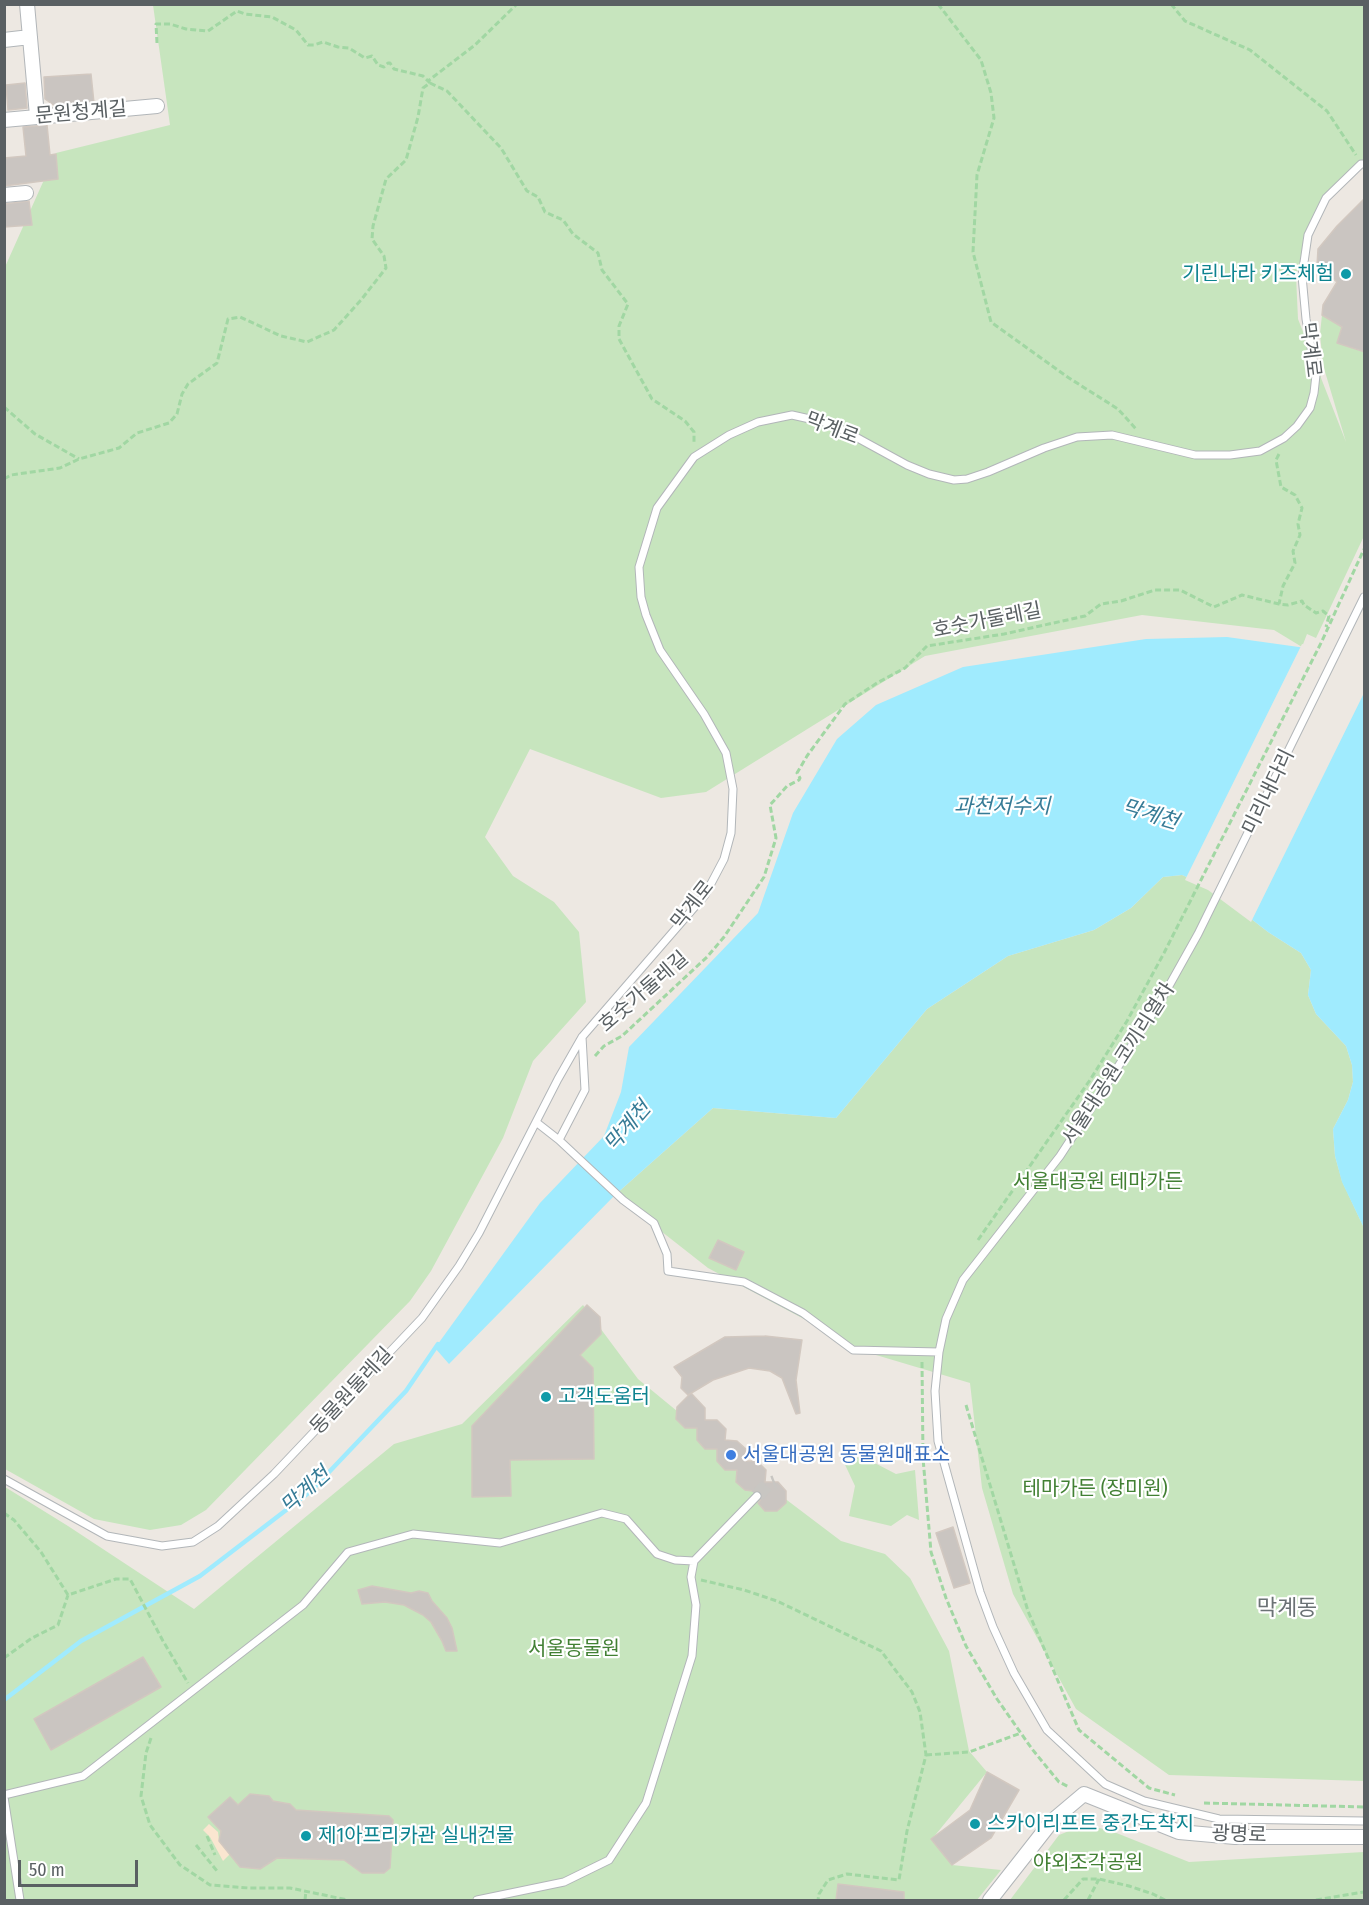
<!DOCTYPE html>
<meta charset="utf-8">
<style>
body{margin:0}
#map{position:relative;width:1369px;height:1905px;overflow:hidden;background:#ede8e2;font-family:"Fira Sans Condensed",sans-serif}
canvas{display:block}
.frame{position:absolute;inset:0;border:6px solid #5a6063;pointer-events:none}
.scale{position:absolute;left:18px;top:1860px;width:120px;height:27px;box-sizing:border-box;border:3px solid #5a6063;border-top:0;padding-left:8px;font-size:18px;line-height:21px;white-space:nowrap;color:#5a6063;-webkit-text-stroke:4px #fff;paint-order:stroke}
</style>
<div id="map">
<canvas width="1369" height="1905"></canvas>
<div class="frame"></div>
<div class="scale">50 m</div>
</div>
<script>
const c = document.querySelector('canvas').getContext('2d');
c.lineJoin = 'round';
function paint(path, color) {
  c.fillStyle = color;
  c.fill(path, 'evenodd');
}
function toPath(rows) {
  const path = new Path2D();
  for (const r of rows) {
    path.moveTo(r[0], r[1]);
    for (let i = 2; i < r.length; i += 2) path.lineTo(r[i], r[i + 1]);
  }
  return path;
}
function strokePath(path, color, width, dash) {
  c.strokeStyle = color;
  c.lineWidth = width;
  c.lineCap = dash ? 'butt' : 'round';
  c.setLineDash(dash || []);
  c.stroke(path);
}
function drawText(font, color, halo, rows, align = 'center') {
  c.font = font + ' "Fira Sans Condensed","Noto Sans KR",sans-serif';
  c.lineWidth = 4.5;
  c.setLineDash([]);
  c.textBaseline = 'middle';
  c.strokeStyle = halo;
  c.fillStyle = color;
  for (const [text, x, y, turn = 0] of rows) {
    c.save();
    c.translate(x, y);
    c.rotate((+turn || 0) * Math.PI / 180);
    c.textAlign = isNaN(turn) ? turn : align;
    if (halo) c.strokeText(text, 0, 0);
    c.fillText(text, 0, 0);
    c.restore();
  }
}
const green = toPath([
 [153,5,1364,5,1364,163,1326,198,1309,230,1296,276,1298,319,1346,442,1323,365,1320,334,1322,315,1342,327,1337,343,1364,352,1364,536,1316,638,1307,634,1302,647,1274,630,1142,615,925,656,706,792,661,798,530,749,485,837,513,876,554,902,579,932,586,1002,533,1061,503,1138,431,1271,410,1301,206,1510,181,1525,150,1530,94,1519,5,1469,5,267,56,153,170,125],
 [1182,875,1210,887,1268,932,1301,953,1311,970,1308,995,1316,1014,1346,1046,1352,1065,1353,1082,1348,1100,1333,1129,1335,1156,1342,1181,1364,1228,1364,1781,1169,1775,1076,1709,1013,1594,982,1488,970,1383,866,1352,708,1268,615,1195,713,1108,836,1118,927,1009,1008,956,1094,930,1131,908,1163,877],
 [583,1305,638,1379,767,1485,841,1541,885,1554,910,1578,949,1651,969,1751,987,1772,932,1839,952,1865,1001,1870,977,1900,5,1900,5,1487,68,1526,194,1609,394,1444,462,1424],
 [840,1454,869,1460,896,1474,915,1470,919,1520,907,1515,891,1526,849,1516,855,1486],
 [1084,1825,1109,1830,1189,1862,1364,1852,1364,1900,1010,1900,1059,1835]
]);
const sand = toPath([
 [209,1824,218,1832,219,1841,230,1854,223,1861,210,1837,203,1830]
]);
const water = toPath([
 [1227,637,1306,648,1364,679,1364,1228,1342,1182,1335,1156,1333,1129,1348,1100,1353,1082,1352,1065,1346,1046,1316,1014,1308,995,1311,970,1301,953,1268,932,1210,887,1182,875,1163,877,1131,908,1094,930,1008,956,927,1009,836,1118,713,1108,615,1195,449,1364,435,1348,540,1203,604,1136,621,1092,629,1047,758,913,793,813,837,739,876,705,963,667,1146,639]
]);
const pier = toPath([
 [1302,644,1308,645,1364,675,1364,693,1251,922,1208,890,1185,880]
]);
const stream = toPath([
 [4,1700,81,1641,200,1576,311,1491,406,1391,438,1344]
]);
const building = toPath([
 [91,74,94,103,55,106,45,99,44,77,91,74],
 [25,83,27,108,8,110,6,85,25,83],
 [47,125,50,155,56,154,58,179,4,186,4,158,26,156,23,127,47,125],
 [1365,198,1365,352,1337,343,1342,327,1322,315,1323,305,1337,282,1317,266,1318,249,1337,226,1365,198],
 [29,201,32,225,4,227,4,204,29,201],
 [718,1240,744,1252,736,1270,709,1258,718,1240],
 [587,1305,600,1317,601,1334,580,1355,593,1368,594,1459,510,1460,511,1496,472,1497,472,1426,587,1305],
 [765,1336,802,1340,796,1380,800,1413,796,1414,782,1378,770,1371,749,1368,713,1380,688,1395,681,1388,682,1377,674,1367,725,1337,765,1336],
 [691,1393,705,1408,705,1420,717,1420,726,1429,725,1440,737,1441,746,1449,745,1461,757,1461,766,1470,765,1482,778,1482,786,1491,786,1503,777,1511,765,1511,758,1503,762,1498,761,1492,745,1490,736,1482,737,1470,725,1470,717,1461,717,1449,705,1449,697,1440,697,1428,685,1428,676,1419,677,1407,691,1393],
 [953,1527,970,1583,954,1588,936,1533,953,1527],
 [372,1586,411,1593,419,1591,428,1593,432,1601,447,1618,452,1628,457,1651,446,1651,442,1641,431,1622,423,1615,404,1605,385,1602,362,1604,358,1590,372,1586],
 [143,1657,161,1687,51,1750,34,1719,143,1657],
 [987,1772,1019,1790,991,1838,952,1865,931,1839,970,1810,987,1772],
 [250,1794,269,1796,273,1801,290,1804,296,1810,389,1816,393,1820,390,1868,384,1873,362,1873,344,1860,277,1858,260,1869,240,1867,219,1841,221,1831,208,1817,230,1797,238,1805,250,1794],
 [838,1884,904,1892,904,1900,836,1900,838,1884]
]);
const streetTunnel = toPath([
 [757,1496,767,1485,775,1482]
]);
const path = toPath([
 [938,4,981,60,991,93,994,118,977,175,973,252,991,322,1069,378,1118,409,1136,429],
 [1171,4,1185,21,1250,50,1327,111,1356,155],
 [157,43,156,24,170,24,186,29,208,31,237,11,245,14,272,17,296,30,308,45,314,45,323,42,338,47,349,48,365,58,372,56,378,65,384,67,388,63,390,63,394,69,423,76,428,81],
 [430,83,447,91,501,148,527,191,538,197,545,212,563,220,573,234,598,253,602,270,628,304,619,326,619,339,652,399,685,421,694,432,694,443],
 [4,407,35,434,79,459],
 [1279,454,1276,460,1281,487,1295,495,1302,508,1298,524,1300,535,1293,551,1295,563,1283,586,1279,604],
 [4,479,11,475,60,468,79,459,119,448,137,433,169,423,177,414,182,394,188,384,217,363,228,319,240,317,281,336,307,342,334,330,361,300,386,268,384,256,372,239,373,226,386,179,406,160,418,117,423,88,430,83,428,81,475,45,517,4],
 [595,1056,604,1046,622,1036,707,957,724,937,764,877,776,838,770,805,787,786,799,780,800,778,797,773,807,756,845,704,877,683,905,668,927,646,1004,634,1085,616,1101,604,1121,601,1155,590,1180,590,1214,607,1242,595,1279,604,1288,605,1302,601,1304,605,1316,613,1323,611,1329,616,1326,627],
 [978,1240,1090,1080,1127,1021,1164,953,1322,641,1364,549],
 [922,1362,923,1458,931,1552,946,1598,966,1646,997,1699,1032,1749,1059,1782,1069,1787],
 [966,1405,1028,1611,1079,1730,1149,1788,1175,1795],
 [4,1513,14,1520,41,1552,68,1595,116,1579,130,1579,163,1641,188,1683],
 [701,1580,744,1590,777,1601,881,1651,912,1692,920,1712,926,1755,907,1831,899,1880,847,1874,828,1880,819,1894,818,1900],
 [4,1658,32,1638,58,1625,68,1595],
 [151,1738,146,1753,141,1796,150,1825,180,1865,210,1885,249,1888,290,1888,348,1900],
 [926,1755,969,1752,1021,1733],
 [1204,1803,1364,1807],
 [207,1836,215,1855],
 [196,1845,217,1871],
 [305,1900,306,1891],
 [1064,1900,1083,1879,1099,1879,1129,1886,1153,1894,1165,1900],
 [1088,1900,1099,1879],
 [1316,1900,1364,1892]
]);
const lane = toPath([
 [1364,597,1198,934,1160,1002,1060,1156,963,1280,946,1319,939,1352,935,1391,938,1441,980,1592,993,1627,1014,1673,1047,1730,1105,1784,1144,1801,1219,1819,1364,1821],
 [582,1037,585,1090,559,1140,623,1200,654,1223,667,1254,668,1271,744,1282,803,1313,853,1350,939,1352],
 [536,1122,559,1140],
 [4,1479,107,1536,162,1546,193,1542,218,1526,274,1474,422,1318,459,1266,479,1233,558,1079,582,1037,705,895,724,859,731,833,733,789,726,753,704,714,660,650,646,615,641,597,639,567,657,508,694,457,729,435,758,422,792,415,832,424,907,465,929,474,954,480,967,479,988,472,1044,448,1077,437,1112,435,1195,455,1230,455,1260,451,1284,438,1297,426,1310,408,1314,393,1316,375,1306,319,1302,276,1308,235,1326,198,1361,164,1364,164],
 [4,1795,83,1776,303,1605,348,1552,413,1534,500,1543,602,1513,626,1519,657,1554,675,1560,694,1561,757,1496],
 [4,1797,20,1900],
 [477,1900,564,1882,609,1860,646,1803,692,1656,696,1605,691,1577,694,1561]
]);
const street = toPath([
 [27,4,37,116],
 [4,40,30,37],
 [4,120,157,106],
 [4,195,26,193],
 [990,1900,1052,1821,1084,1794,1179,1832,1235,1837,1364,1837]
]);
const markers = [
 [1346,274,6,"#0f9aa8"],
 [546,1397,6,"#0f9aa8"],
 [731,1455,6,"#3f7fe0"],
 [975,1824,6,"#0f9aa8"],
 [306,1836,6,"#0f9aa8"]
];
const streetNames = [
 ["문원청계길",81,113,-5],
 ["막계로",1310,350,83],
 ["막계로",832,429,21],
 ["호숫가둘레길",987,621,-11],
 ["미리내다리",1269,792,-64],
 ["막계로",693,905,-52],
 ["호숫가둘레길",644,992,-41],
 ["서울대공원 코끼리열차",1119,1064,-57],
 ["동물원둘레길",352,1391,-47],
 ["광명로",1239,1835,2]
];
const cultureNames = [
 ["기린나라 키즈체험",1334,274,"right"],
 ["고객도움터",558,1397],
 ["스카이리프트 중간도착지",987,1824],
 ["제1아프리카관 실내건물",318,1836]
];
const parkNames = [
 ["서울대공원 테마가든",1098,1182],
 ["테마가든 (장미원)",1095,1489],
 ["서울동물원",574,1649],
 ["야외조각공원",1088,1863]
];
const shopNames = [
 ["서울대공원 동물원매표소",743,1455]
];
const waterNames = [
 ["과천저수지",1002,807],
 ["막계천",1150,815,17],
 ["막계천",628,1127,-49],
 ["막계천",306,1491,-42]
];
const quarterNames = [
 ["막계동",1287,1609]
];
paint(green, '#c7e5be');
paint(sand, '#fae6d0');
paint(water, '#a0ebfe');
paint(pier, '#ede8e2');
strokePath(stream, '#a0ebfe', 4.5);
paint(building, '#cac5c1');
strokePath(building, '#d2c8c0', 1.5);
strokePath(streetTunnel, '#c8c6c2', 14, [14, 7]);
strokePath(lane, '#b2b6b9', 9);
strokePath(street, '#b2b6b9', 16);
strokePath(path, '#a1d7a3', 3, [6, 3]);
strokePath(lane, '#fff', 7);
strokePath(street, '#fff', 14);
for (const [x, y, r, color] of markers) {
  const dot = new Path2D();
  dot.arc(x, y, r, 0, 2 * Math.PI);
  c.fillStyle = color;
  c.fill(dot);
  strokePath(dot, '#fff', 2);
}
drawText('20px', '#5a6063', '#fff', streetNames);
drawText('20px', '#0d838f', '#fff', cultureNames, 'left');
drawText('20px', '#428034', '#fff', parkNames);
drawText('20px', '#366cbe', '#fff', shopNames, 'left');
drawText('italic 21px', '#367b96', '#fff', waterNames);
drawText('22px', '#6b7275', '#fff', quarterNames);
</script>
